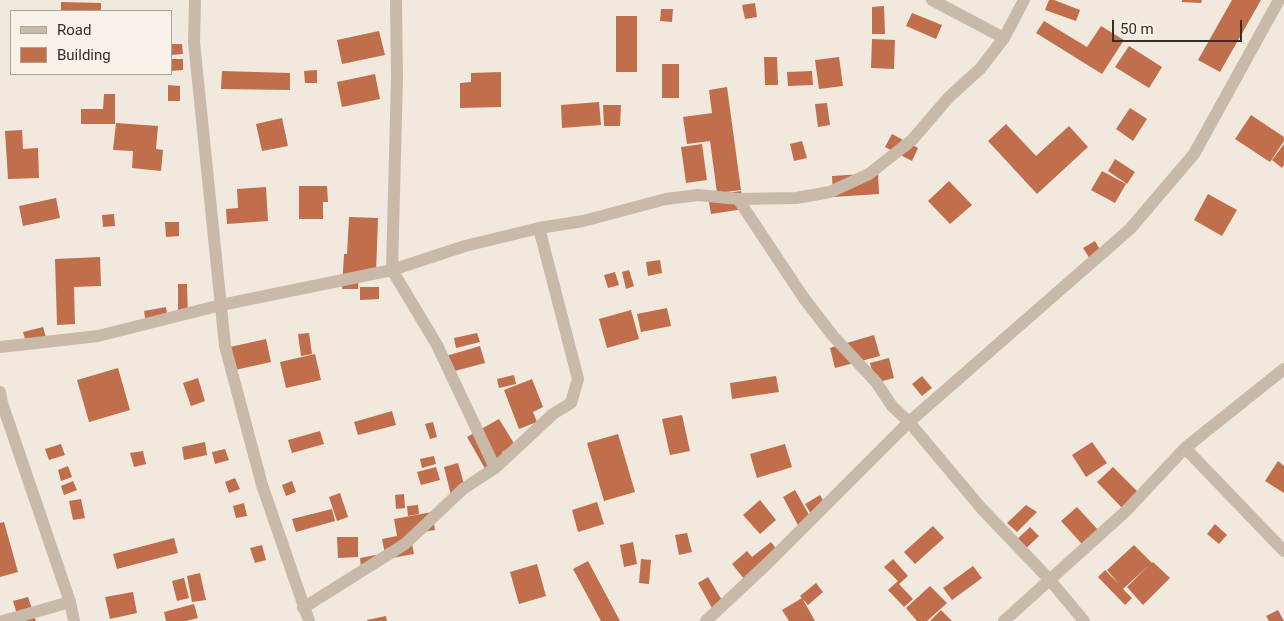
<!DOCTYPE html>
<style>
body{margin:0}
#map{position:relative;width:1284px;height:621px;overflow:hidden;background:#f1e9dd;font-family:Roboto,sans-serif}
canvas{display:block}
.legend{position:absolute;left:10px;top:10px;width:162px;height:65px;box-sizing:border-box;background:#f9f2e9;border:1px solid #aba49c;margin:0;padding:6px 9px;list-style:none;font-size:15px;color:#362e29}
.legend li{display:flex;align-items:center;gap:10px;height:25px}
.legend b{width:25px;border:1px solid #aba49c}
.scale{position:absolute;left:1112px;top:20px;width:130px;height:22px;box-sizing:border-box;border:2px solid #362e29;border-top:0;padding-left:6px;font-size:15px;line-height:18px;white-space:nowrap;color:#362e29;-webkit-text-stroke:4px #f9f2e9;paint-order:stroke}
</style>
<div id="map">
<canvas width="1284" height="621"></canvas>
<ul class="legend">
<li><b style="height:6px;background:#c9b9a9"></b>Road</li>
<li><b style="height:14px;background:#c06e4b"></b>Building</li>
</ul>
<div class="scale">50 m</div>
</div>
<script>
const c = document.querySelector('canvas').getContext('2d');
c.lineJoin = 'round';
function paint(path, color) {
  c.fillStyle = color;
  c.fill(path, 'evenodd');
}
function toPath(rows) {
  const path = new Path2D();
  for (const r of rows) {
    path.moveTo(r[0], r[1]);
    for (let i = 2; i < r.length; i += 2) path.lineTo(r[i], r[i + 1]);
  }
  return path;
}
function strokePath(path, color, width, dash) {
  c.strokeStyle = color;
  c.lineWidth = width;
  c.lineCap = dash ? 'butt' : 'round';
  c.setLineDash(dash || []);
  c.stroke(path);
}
const building = toPath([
 [1049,0,1054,0,1080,10,1076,21,1045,10],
 [1182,0,1202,0,1201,3,1182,2],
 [1232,0,1261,0,1220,72,1198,60],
 [61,2,101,3,101,11,61,11],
 [755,3,757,17,745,19,742,5],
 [884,6,885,34,872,34,872,7],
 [661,9,673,9,672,22,660,21],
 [912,13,942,25,936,39,906,26],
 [616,16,637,16,637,72,616,72],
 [1044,21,1087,47,1101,26,1124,40,1102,74,1036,33],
 [379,31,385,55,342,64,337,40],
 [872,39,895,40,894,69,871,68],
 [171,44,182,44,183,54,171,55],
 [1129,46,1162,67,1149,88,1115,67],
 [764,57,777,57,778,85,765,85],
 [839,57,843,86,819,89,815,60],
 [171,59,183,59,183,70,171,71],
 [662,64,679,64,679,98,662,98],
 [317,70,317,83,305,83,304,71],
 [222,71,290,73,290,90,221,89],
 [812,71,813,85,788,86,787,72],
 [501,72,501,107,460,108,460,83,471,82,471,73],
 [375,74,380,99,342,107,337,82],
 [168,85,180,86,180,101,168,101],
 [727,87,741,190,717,193,710,141,687,144,683,117,712,113,709,90],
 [104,94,115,94,115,124,81,124,81,109,103,109],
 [599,102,601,125,562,128,561,105],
 [827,103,830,125,818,127,815,104],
 [603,105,621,105,620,126,604,126],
 [1130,108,1147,119,1133,141,1116,129],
 [1251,115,1284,137,1284,141,1270,162,1235,139],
 [282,118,288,146,262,151,256,124],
 [116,123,158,126,156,149,163,150,161,171,132,168,133,151,113,150],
 [1006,124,1036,156,1069,126,1088,147,1037,194,988,141],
 [22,130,23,149,38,148,39,178,8,179,5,131],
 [892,134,918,148,912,161,885,147],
 [802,141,807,158,794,161,790,144],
 [702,144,707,180,686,183,681,147],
 [1284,144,1284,165,1282,168,1272,160],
 [1115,159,1135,172,1127,184,1108,171],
 [1102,171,1126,184,1115,203,1091,190],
 [878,173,879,194,833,197,832,176],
 [949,181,972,205,950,224,928,201],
 [299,186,327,186,328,202,323,202,323,219,299,219],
 [266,187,268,221,227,224,226,209,238,208,237,189],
 [741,191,744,209,711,214,708,196],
 [1208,194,1237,210,1222,236,1194,220],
 [56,198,60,218,23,226,19,206],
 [114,214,115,226,103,227,102,215],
 [349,217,378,218,376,274,359,273,358,289,342,289,344,254,347,254],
 [165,222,179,222,179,236,166,237],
 [1095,241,1103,255,1092,262,1083,248],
 [100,257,101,286,74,287,75,324,57,325,55,259],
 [660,260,662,273,648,276,646,262],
 [629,270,634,286,626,289,622,272],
 [615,272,619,285,608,288,604,275],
 [178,284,187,284,188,319,178,319],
 [360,287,379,287,379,299,360,300],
 [166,307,168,320,146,324,144,311],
 [667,308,671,326,641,332,637,314],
 [631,310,639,339,607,348,599,319],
 [43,327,47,341,27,346,23,332],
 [309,333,312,354,301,356,298,334],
 [477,333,480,342,456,348,454,338],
 [874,335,880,356,835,368,830,348],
 [266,339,271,362,235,370,230,347],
 [480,346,485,363,451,372,446,356],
 [315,354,321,380,286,388,280,362],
 [889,358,894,378,875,383,870,363],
 [118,368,130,410,89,422,77,380],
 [514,375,516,384,499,388,497,379],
 [776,376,779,392,732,399,730,383],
 [922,376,932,388,922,396,912,384],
 [198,378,205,401,191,406,183,383],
 [532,379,543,407,533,412,537,422,519,429,504,390],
 [392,411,396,425,358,435,354,422],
 [682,415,690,451,670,455,662,419],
 [499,419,515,445,502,452,507,460,487,472,467,437],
 [433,422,437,437,430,439,425,424],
 [320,431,324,444,292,453,288,440],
 [618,434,635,492,604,501,587,443],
 [205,442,207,455,184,460,182,447],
 [1092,442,1107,463,1086,477,1072,455],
 [61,444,65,455,49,460,45,449],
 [785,444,792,467,757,478,750,454],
 [225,449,229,460,215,464,212,452],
 [143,451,146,464,134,467,130,453],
 [434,456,436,464,422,468,420,459],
 [1278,461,1284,466,1284,493,1265,481],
 [458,463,466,491,451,495,444,467],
 [68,466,72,477,61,481,58,470],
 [436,467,440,480,421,485,417,472],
 [1113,467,1141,495,1125,511,1097,482],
 [235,478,240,489,229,493,225,482],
 [73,481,77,490,64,495,61,486],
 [292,481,296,492,286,496,282,485],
 [795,490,812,520,799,527,783,497],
 [340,493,348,517,337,521,329,497],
 [404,494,405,508,396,509,395,495],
 [820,495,826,505,811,514,805,504],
 [81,499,85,518,73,520,69,501],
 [760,500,776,520,760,534,743,515],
 [597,502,604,524,578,532,572,510],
 [244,503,247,516,236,518,233,506],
 [418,505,419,514,408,516,407,506],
 [1026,505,1037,512,1017,532,1007,523],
 [1077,507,1098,530,1082,544,1061,521],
 [332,509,335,521,296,532,292,519],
 [432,512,435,530,410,534,414,554,386,559,382,539,397,536,394,519],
 [4,522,18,572,0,577,0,523],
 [1215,524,1227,535,1219,544,1207,534],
 [933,526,944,538,915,564,904,552],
 [1030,527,1039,536,1019,555,1010,546],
 [687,533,692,552,679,555,675,535],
 [337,537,358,537,358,557,338,558],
 [174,538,178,553,117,569,113,554],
 [633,542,637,564,624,567,620,545],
 [771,542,779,552,745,580,732,564,747,551,752,557],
 [262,545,266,560,255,563,250,548],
 [1134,545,1152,563,1153,562,1170,578,1143,605,1127,587,1148,566,1123,589,1132,598,1125,605,1098,577,1105,570,1119,584,1107,570],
 [381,554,361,568,360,558],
 [641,559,651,560,649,584,639,583],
 [893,559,908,576,899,584,913,599,904,607,888,590,898,581,884,567],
 [588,561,620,621,601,621,573,569],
 [537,564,546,596,519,604,510,572],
 [973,566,982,578,952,600,943,588],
 [200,573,206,600,192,602,187,576],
 [708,577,723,602,712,608,698,583],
 [184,578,189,598,177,601,172,581],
 [816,583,823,592,808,605,800,596],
 [930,586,947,603,927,621,917,621,906,608],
 [133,592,137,613,110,619,105,597],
 [28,597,36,621,19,621,13,601],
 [802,598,815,621,789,621,782,610],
 [194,604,198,618,186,621,166,621,164,612],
 [941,610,952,621,930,621],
 [1278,610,1284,621,1269,621,1266,616],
 [386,616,387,621,367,621,367,620]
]);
const minor = toPath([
 [195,0,194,42,225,346,262,485,309,621],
 [396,0,397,78,392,270,437,345,495,468],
 [932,0,1004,38],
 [738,199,803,297,833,336,876,382,892,406,909,422,982,509,1049,579,1084,621],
 [0,347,98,336,221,305,392,270,465,246,539,228,583,221,666,199,698,195,738,199,796,198,830,192,869,174,912,140,949,97,980,69,1004,38,1024,0],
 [1185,448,1284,551],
 [303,608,405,544,463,489,495,468,553,414,571,403,578,379,539,228],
 [3,621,70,602],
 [706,621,770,561,909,422,1130,229,1194,154,1279,0],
 [1004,621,1126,511,1185,448,1284,369]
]);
const tertiary = toPath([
 [0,392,2,403,70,602,74,621]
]);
paint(building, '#c06e4b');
strokePath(minor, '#c9b9a9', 12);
strokePath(tertiary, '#c9b9a9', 12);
</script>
